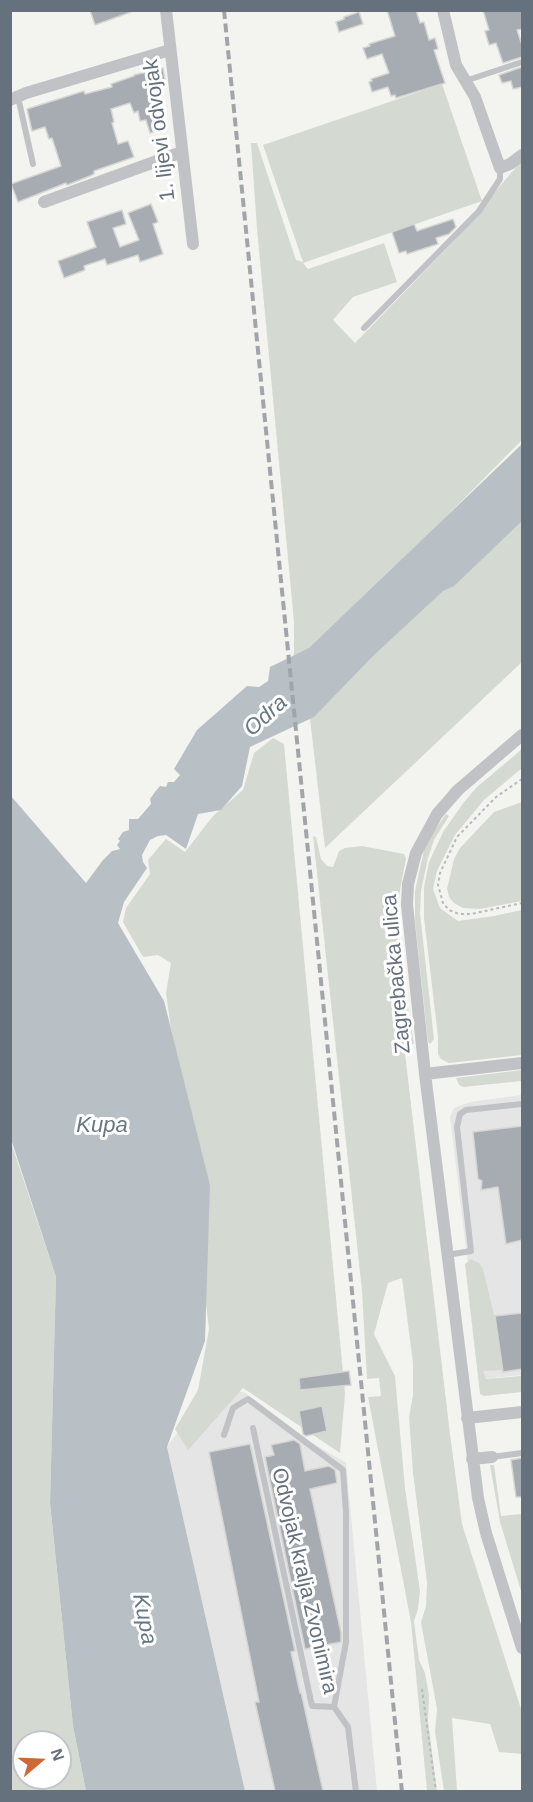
<!DOCTYPE html>
<meta charset="utf-8">
<style>
body{margin:0}
#map{position:relative;width:533px;height:1802px;overflow:hidden;background:#f3f4f0;font-family:Arial,sans-serif}
canvas{display:block}
.frame{position:absolute;inset:0;border:12px solid #66717e;pointer-events:none}
.north{position:absolute;left:12px;top:1730px;width:60px;height:60px;box-sizing:border-box;background:#fff;border:2px solid #c2c6cb;border-radius:50%;rotate:71deg;font-size:16px;font-weight:700;line-height:24px;text-align:center;color:#66717e}
.north::after{content:'';display:block;margin:auto;width:21px;height:27px;background:#cd6837;clip-path:polygon(50% 0,100% 100%,50% 72%,0 100%)}
</style>
<div id="map">
<canvas width="533" height="1802"></canvas>
<div class="frame"></div>
<div class="north">N</div>
</div>
<script>
const c = document.querySelector('canvas').getContext('2d');
c.lineJoin = 'round';
function paint(path, color) {
  c.fillStyle = color;
  c.fill(path, 'evenodd');
}
function toPath(rows) {
  const path = new Path2D();
  for (const r of rows) {
    path.moveTo(r[0], r[1]);
    for (let i = 2; i < r.length; i += 2) path.lineTo(r[i], r[i + 1]);
  }
  return path;
}
function strokePath(path, color, width, dash) {
  c.strokeStyle = color;
  c.lineWidth = width;
  c.lineCap = dash ? 'butt' : 'round';
  c.setLineDash(dash || []);
  c.stroke(path);
}
function drawText(font, color, halo, rows, align = 'center') {
  c.font = font + ' Arial,sans-serif';
  c.lineWidth = 6;
  c.setLineDash([]);
  c.textBaseline = 'middle';
  c.strokeStyle = halo;
  c.fillStyle = color;
  for (const [text, x, y, turn = 0] of rows) {
    c.save();
    c.translate(x, y);
    c.rotate((+turn || 0) * Math.PI / 180);
    c.textAlign = isNaN(turn) ? turn : align;
    if (halo) c.strokeText(text, 0, 0);
    c.fillText(text, 0, 0);
    c.restore();
  }
}
const built = toPath([
 [522,1095,522,1375,482,1379,450,1117,454,1108,470,1102],
 [229,1392,244,1392,309,1441,346,1463,377,1791,245,1791,167,1447,184,1424]
]);
const green = toPath([
 [442,84,482,201,303,263,308,269,384,243,397,282,353,297,333,320,355,343,451,244,522,160,522,440,317,647,294,662,294,622,257,229,251,143,257,143,296,260,303,262,263,145],
 [522,509,522,662,325,848,309,710],
 [273,738,284,744,345,1394,340,1453,243,1388,188,1450,175,1429,198,1390,209,1329,190,1167,166,993,171,963,158,955,143,957,123,922,126,908,150,874,148,860,166,839,185,852,213,816,243,790,254,753],
 [522,749,522,768,484,800,455,835,437,871,433,889,440,908,458,921,494,916,522,910,522,1055,449,1063,441,1059,438,1054,438,1037,424,918,424,887,429,862,443,832,464,802,477,787],
 [522,802,522,901,480,909,463,908,454,903,449,897,447,889,454,859,460,848,494,812],
 [446,814,449,816,434,840,428,858,421,891,420,913,434,1039,430,1044,428,1042,415,921,415,891,424,850,433,832],
 [313,836,316,837,321,859,327,866,333,867,339,851,345,848,362,846,404,854,406,858,399,896,398,945,414,1044,404,1045,450,1434,462,1524,522,1712,522,1754,499,1752,490,1724,452,1718,457,1791,444,1791,435,1732,437,1709,421,1622,426,1606,427,1582,413,1473,409,1417,413,1395,413,1363,402,1278,388,1283,374,1334,395,1376,405,1488,420,1591,418,1609,414,1621,419,1660,425,1673,429,1696,428,1721,437,1791,427,1791,411,1622,368,1397,381,1396,379,1378,367,1379,362,1291],
 [522,1070,522,1081,463,1087,459,1085,456,1078],
 [10,1139,56,1277,50,1504,73,1726,86,1791,11,1791],
 [24,1742,60,1742,60,1778,24,1778],
 [471,1259,479,1263,483,1269,494,1315,503,1370,483,1371,486,1379,522,1376,522,1392,484,1396,480,1394,465,1264],
 [490,1465,494,1465,501,1516,522,1514,522,1594,500,1522]
]);
const water = toPath([
 [522,444,522,521,454,586,443,591,372,657,314,717,250,747,242,786,221,810,198,814,186,849,166,835,158,836,150,840,142,855,143,862,147,868,124,902,118,923,164,1001,210,1185,205,1341,167,1447,245,1791,86,1791,73,1726,50,1503,56,1277,11,1139,11,796,86,883,103,860,112,851,120,849,117,845,120,841,118,839,123,832,129,830,129,819,138,819,151,804,150,799,155,792,160,786,166,787,168,782,174,782,180,775,174,769,197,730,247,686,259,687,268,681,270,667,309,648]
]);
const building = toPath([
 [90,10,131,10,131,12,95,25,90,10],
 [387,10,416,10,420,23,424,22,429,40,435,38,438,49,434,50,445,83,396,98,395,95,391,96,388,87,372,92,369,82,372,81,371,79,389,73,382,54,367,59,363,48,370,46,369,44,395,36,387,10],
 [483,10,522,10,522,29,517,30,522,45,522,57,503,63,496,43,489,45,485,31,489,30,483,10],
 [359,12,363,24,339,32,336,22,344,19,344,17,359,12],
 [522,67,522,87,513,89,511,81,502,83,499,75,522,67],
 [163,68,166,86,152,89,158,113,155,114,159,130,150,133,146,120,140,121,138,111,134,113,130,103,111,109,114,122,112,123,118,144,128,141,134,157,94,171,94,174,90,176,67,185,66,183,18,202,11,184,61,166,52,138,49,139,45,127,32,131,27,109,84,91,85,94,112,87,111,84,134,76,134,75,163,68],
 [151,204,158,222,153,224,163,254,140,262,138,255,107,265,105,259,84,266,85,270,64,278,58,261,96,247,87,222,122,210,126,224,113,228,120,247,139,240,128,213,151,204],
 [453,219,456,227,449,234,436,238,438,244,407,254,406,251,399,253,392,232,414,224,417,231,453,219],
 [522,1126,522,1240,506,1244,498,1187,481,1190,482,1181,478,1179,473,1132,522,1126],
 [522,1313,522,1369,503,1372,495,1316,522,1313],
 [349,1371,351,1385,300,1390,299,1378,349,1371],
 [322,1406,327,1431,306,1436,303,1434,299,1411,322,1406],
 [294,1440,300,1444,305,1471,329,1466,335,1470,337,1483,310,1489,341,1633,341,1642,305,1649,265,1457,274,1455,271,1445,294,1440],
 [250,1444,295,1651,291,1652,300,1693,301,1692,323,1791,275,1791,255,1702,259,1702,209,1452,250,1444],
 [522,1458,522,1497,516,1497,511,1460,522,1458]
]);
const path = toPath([
 [522,779,496,797,457,837,440,873,438,885,443,903,449,910,459,914,471,914,522,903],
 [422,1689,436,1792],
 [10,1757,24,1754]
]);
const service = toPath([
 [465,81,522,62],
 [18,97,33,164],
 [364,328,479,211,500,179,500,168],
 [447,1255,471,1251,457,1127,460,1114,466,1110,522,1104],
 [253,1428,312,1706,334,1707,348,1727,356,1792],
 [224,1435,233,1408,248,1399,343,1470,346,1512,346,1642,334,1707],
 [492,1457,522,1453]
]);
const minor = toPath([
 [166,10,193,244],
 [443,10,456,65,475,97,500,168,510,164,522,155],
 [10,100,26,93,170,50],
 [44,202,182,152],
 [522,735,458,790,437,814,416,853,408,884,407,905,425,1074,478,1498,486,1533,522,1648],
 [425,1074,522,1063],
 [467,1418,522,1412],
 [472,1459,492,1457]
]);
const rail = toPath([
 [224,10,402,1792]
]);
const streetNames = [
 ["1. lijevi odvojak",160,130,-97],
 ["Zagrebačka ulica",397,974,-95],
 ["Odvojak kralja Zvonimira",304,1581,77]
];
const waterNames = [
 ["Odra",266,716,-42],
 ["Kupa",102,1126],
 ["Kupa",144,1619,79]
];
paint(built, '#e4e5e4');
paint(green, '#d4dad2');
paint(water, '#b8c0c5');
paint(building, '#a6acb2');
strokePath(building, '#d5d5d3', 1.5);
strokePath(path, '#b7b9bc', 2, [3, 3]);
strokePath(service, '#c0c2c5', 6);
strokePath(minor, '#c0c2c5', 12);
strokePath(rail, '#a1a5aa', 4, [9, 4.5]);
drawText('21px', '#66717e', '#fff', streetNames);
drawText('italic 22px', '#677882', '#fff', waterNames);
</script>
